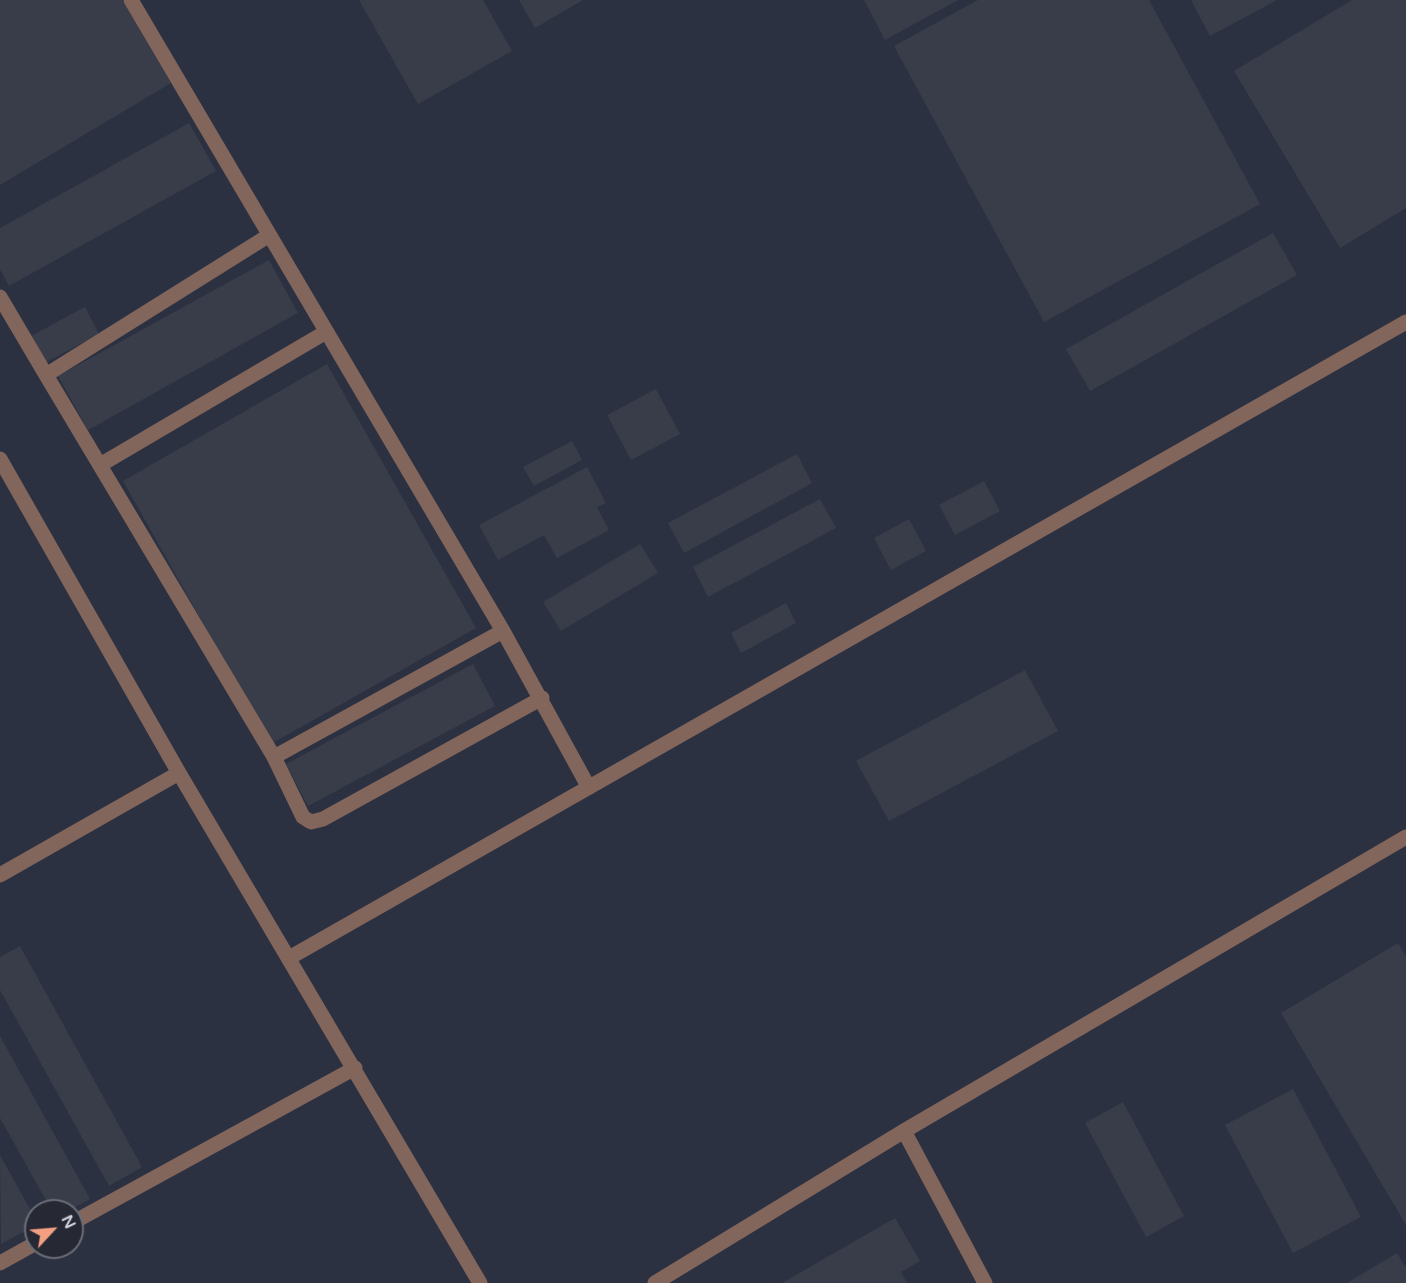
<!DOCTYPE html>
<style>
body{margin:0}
#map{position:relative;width:1406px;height:1283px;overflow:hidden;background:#262934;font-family:"Varela Round",sans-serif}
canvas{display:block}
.north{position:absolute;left:24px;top:1199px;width:60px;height:60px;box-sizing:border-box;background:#262934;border:2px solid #6a6d76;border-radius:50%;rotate:64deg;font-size:16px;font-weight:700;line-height:24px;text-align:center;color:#d0d3da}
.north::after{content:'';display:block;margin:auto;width:21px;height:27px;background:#f39f82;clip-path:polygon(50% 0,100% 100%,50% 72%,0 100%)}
</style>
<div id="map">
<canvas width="1406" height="1283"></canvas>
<div class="north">N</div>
</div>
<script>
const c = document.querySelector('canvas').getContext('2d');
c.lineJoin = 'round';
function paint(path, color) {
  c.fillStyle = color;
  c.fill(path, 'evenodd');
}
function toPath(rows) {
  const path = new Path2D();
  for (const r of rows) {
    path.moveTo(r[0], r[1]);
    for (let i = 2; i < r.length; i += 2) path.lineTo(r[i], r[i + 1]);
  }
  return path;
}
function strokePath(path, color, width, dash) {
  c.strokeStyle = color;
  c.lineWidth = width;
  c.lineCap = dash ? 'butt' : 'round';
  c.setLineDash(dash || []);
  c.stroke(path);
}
const built = toPath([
 [0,0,1406,0,1406,1283,0,1283],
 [36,1211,72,1211,72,1247,36,1247]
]);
const building = toPath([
 [0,0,122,0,171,83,0,185],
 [359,0,483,0,512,51,418,104],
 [519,0,583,0,535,28],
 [864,0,958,0,885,40],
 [978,0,1149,0,1260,204,1044,322,894,46],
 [1191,0,1277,0,1210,36],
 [1352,0,1406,0,1406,208,1340,248,1234,71],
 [189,123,216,171,9,286,0,269,0,228],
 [1273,233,1297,275,1090,391,1066,349],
 [269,260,298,313,88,430,58,376],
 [85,307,99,334,43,364,29,337],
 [327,364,476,628,271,744,123,481],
 [656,389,680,434,631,460,607,415],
 [572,441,582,460,534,486,523,467],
 [797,454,812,483,684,553,668,523],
 [587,467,606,503,597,507,609,530,557,558,544,535,498,560,479,525],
 [984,481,1000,511,955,535,939,505],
 [820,499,836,528,708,597,693,567],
 [909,519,926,551,891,570,874,538],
 [640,544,658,573,561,631,543,602],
 [786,603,796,623,741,653,731,633],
 [473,664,495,706,308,806,286,764],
 [1025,670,1058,731,889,821,856,761],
 [1398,943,1406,957,1406,1225,1281,1013],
 [20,946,142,1167,109,1186,0,990,0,957],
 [0,1036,90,1199,68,1211,52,1211,0,1118],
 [1293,1089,1361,1217,1293,1253,1225,1125],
 [1123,1102,1184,1216,1146,1237,1085,1123],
 [0,1155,36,1220,36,1225,1,1244],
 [895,1218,920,1261,901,1272,907,1283,782,1283],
 [1397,1253,1406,1268,1406,1283,1347,1283]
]);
const minor = toPath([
 [131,0,503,631,588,786],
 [268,236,46,375,274,757,503,631],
 [0,297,46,375],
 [0,459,179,773,480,1283],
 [100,465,326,332],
 [274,757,303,817,311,822,323,819,542,698],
 [0,875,179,773],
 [289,958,1406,322],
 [904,1131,985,1283],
 [72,1223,355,1068],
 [0,1263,36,1243],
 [655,1283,904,1131,1406,837]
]);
paint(built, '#2c3142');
paint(building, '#393d49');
strokePath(minor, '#82655b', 15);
</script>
